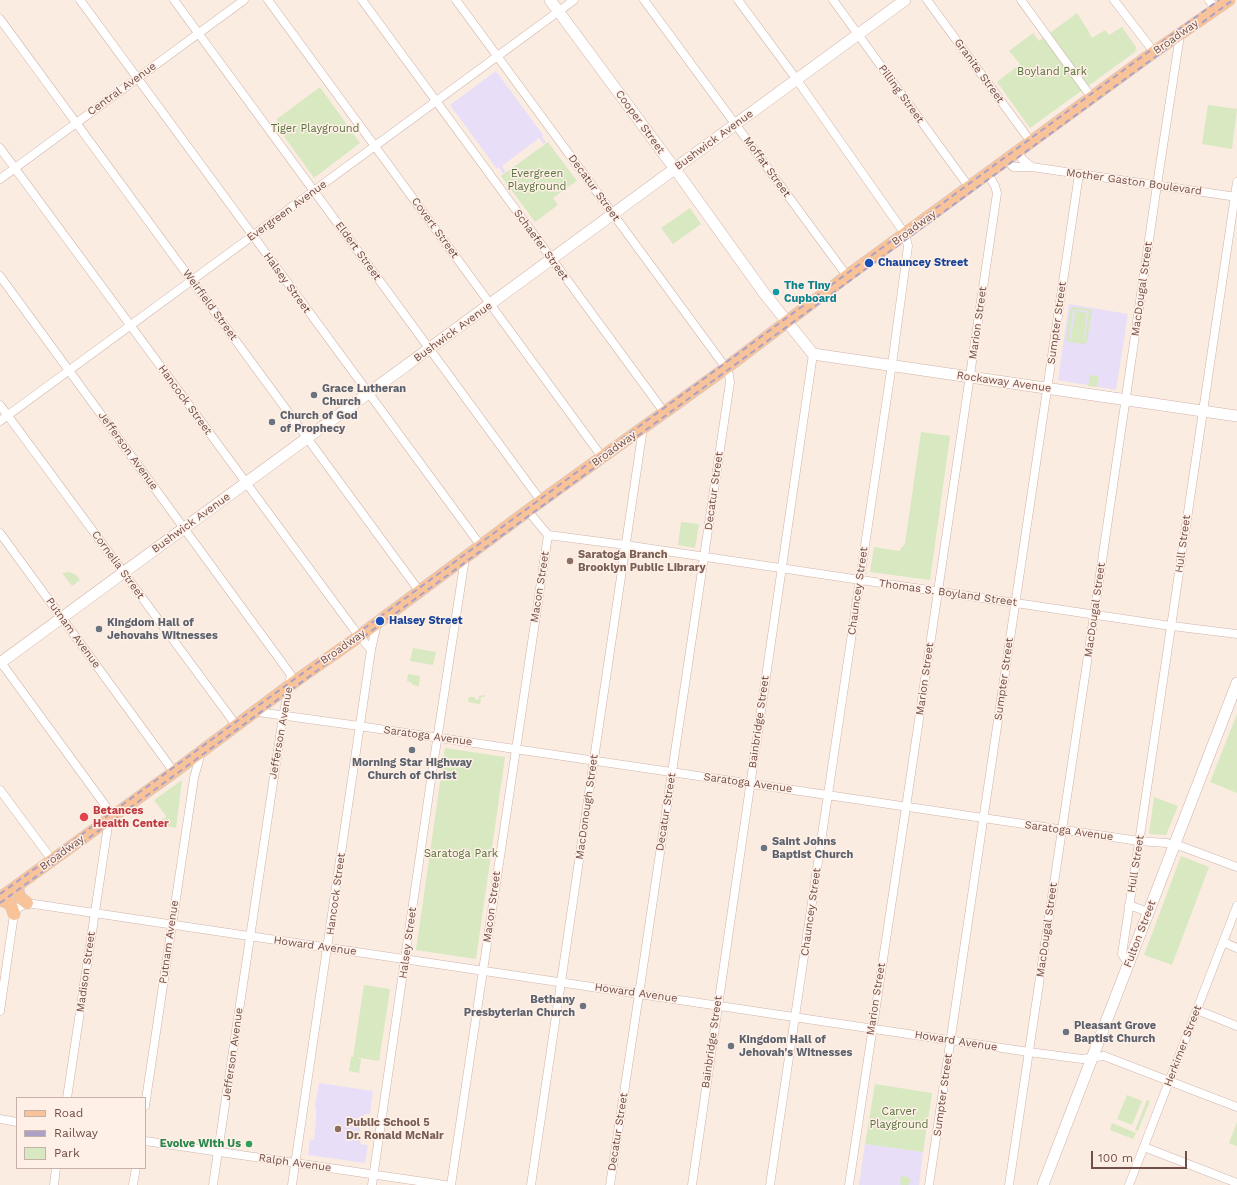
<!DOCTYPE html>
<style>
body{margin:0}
#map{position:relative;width:1237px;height:1185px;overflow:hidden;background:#fbece1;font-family:"Work Sans",sans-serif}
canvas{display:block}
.legend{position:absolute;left:16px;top:1097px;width:130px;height:72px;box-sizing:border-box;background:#fff0e7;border:1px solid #c7b0a8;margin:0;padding:5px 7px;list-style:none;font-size:12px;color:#724f49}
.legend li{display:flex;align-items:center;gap:8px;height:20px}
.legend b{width:20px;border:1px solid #c7b0a8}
.scale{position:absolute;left:1091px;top:1151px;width:96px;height:18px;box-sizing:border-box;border:2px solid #724f49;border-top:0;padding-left:5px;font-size:12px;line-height:14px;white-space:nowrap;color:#724f49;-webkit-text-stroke:3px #fff0e7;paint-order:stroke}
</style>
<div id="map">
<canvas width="1237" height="1185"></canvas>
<ul class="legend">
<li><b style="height:5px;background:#f9c39a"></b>Road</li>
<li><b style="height:5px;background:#aca1c4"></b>Railway</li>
<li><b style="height:11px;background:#d8e8c0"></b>Park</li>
</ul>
<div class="scale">100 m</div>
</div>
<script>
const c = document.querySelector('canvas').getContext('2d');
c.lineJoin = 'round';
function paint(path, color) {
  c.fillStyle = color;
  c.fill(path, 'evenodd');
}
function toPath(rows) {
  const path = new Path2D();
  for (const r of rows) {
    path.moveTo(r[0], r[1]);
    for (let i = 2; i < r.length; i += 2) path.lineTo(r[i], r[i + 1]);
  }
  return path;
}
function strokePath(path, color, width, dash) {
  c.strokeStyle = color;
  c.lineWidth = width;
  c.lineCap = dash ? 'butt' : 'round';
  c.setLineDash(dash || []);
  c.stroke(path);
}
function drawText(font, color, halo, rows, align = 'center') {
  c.font = font + ' "Work Sans",sans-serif';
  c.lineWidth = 3;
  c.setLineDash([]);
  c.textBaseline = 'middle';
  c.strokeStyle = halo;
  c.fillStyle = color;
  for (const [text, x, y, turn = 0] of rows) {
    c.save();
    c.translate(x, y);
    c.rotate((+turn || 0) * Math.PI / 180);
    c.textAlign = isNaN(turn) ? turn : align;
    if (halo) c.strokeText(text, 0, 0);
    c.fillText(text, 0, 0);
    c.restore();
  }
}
const education = toPath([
 [496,71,543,135,542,137,546,142,543,144,539,138,502,166,506,172,503,174,499,167,497,169,450,105],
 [1069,304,1128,314,1116,390,1058,380],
 [319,1083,373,1091,370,1114,365,1114,364,1116,362,1116,359,1138,361,1139,360,1144,368,1145,365,1163,308,1155,310,1140,314,1140,316,1120,316,1107,315,1106],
 [865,1144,923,1152,919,1185,859,1185]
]);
const green = toPath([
 [1077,13,1089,32,1089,33,1092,38,1105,30,1109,35,1122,27,1136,47,1135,52,1030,128,997,82,1020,64,1009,51,1033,33,1039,41],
 [320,87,360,143,314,178,276,125,277,119],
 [1208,105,1237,109,1232,149,1202,144],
 [548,142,577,181,553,198,558,205,535,222,501,176],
 [690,208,701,224,673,244,661,228],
 [1074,307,1089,309,1092,311,1087,341,1085,344,1069,342,1066,340,1070,310],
 [1073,310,1087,311,1089,312,1084,341,1069,339],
 [1075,311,1087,313,1083,341,1071,339],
 [1090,375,1099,376,1097,387,1088,386],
 [921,432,950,436,930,580,870,572,874,547,899,551,905,544],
 [681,522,699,524,695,548,678,545],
 [68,572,75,574,80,580,72,586,62,573],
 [413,648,436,652,433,665,410,661],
 [408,674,420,676,419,686,412,685,412,683,407,681],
 [485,695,484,697,481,697,480,704,468,702,469,697,475,697,475,699,479,700,479,696],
 [1237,714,1237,793,1210,782],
 [445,748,505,757,476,959,416,950],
 [182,780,176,828,161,825,162,819,166,817,166,816,154,800],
 [1154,797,1178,806,1166,835,1149,834],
 [1181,856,1209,867,1172,965,1144,955],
 [364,985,390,989,379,1061,355,1057,361,1059,359,1073,349,1071,351,1057,353,1057],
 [875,1084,932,1093,923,1152,865,1144],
 [1127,1095,1142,1101,1132,1125,1117,1119],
 [1147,1100,1150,1101,1138,1131,1135,1130],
 [1237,1122,1237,1146,1229,1143],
 [1112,1123,1136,1133,1133,1139,1110,1130],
 [901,1176,908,1177,911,1180,910,1182,908,1185,901,1185,900,1183]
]);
const street = toPath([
 [80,0,481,546],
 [174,0,541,501],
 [268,0,602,457],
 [362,0,664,412],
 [456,0,726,368,729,375,730,382,639,994,610,1185],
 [644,0,847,276],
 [738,0,797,80,905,234,908,246,893,357,770,1185],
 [833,0,969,187],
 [927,0,1031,142],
 [1021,0,1092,98],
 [1114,0,1154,52],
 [1209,0,1216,9],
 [0,19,420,592],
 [0,148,353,628,371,650],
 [1017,152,1023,160,1032,167],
 [1007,160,1013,167,1032,167,1237,197],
 [0,179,244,0],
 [0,276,291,675,282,723,213,1185],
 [0,405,236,725],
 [0,421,574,0],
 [528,511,548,535,625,545,1164,625,1237,634],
 [0,533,174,772],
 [0,661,113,816],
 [256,711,265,713,352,725,990,819,1139,841,1166,843,1183,847,1237,867],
 [0,790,52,860],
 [1129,905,1148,912],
 [1223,942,1237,948],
 [1128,964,1122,954,1138,849,1237,182],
 [1197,1010,1237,1026],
 [0,1011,14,914,18,908,27,903,1029,1052,1082,1059,1104,1056,1237,1107],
 [67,1098,109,819],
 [145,1106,194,778,201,752],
 [0,1119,17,1122],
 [145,1141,445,1185],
 [1144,1147,1237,1183],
 [54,1185,56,1168],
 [133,1185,136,1168],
 [292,1185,371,650,377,623],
 [372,1185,432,773,465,558],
 [451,1185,548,535],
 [531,1185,643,428],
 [692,1185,813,354],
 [849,1185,905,814,997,193,995,186,988,174],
 [929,1185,1079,174],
 [1009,1185,1096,602,1157,185,1180,35],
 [1129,1185,1237,906]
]);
const secondary = toPath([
 [550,0,675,169,764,293,813,354,1237,416],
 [0,663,905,0],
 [1043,1185,1237,683]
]);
const primary = toPath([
 [18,885,18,890,19,896,23,900,27,903],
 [0,898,174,772,297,680,354,640,541,501,726,368,847,276,1154,52,1229,0],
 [0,900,9,903,12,908,14,914]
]);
const rail = toPath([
 [0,894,377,619,1219,0],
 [0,903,1233,0]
]);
const markers = [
 [869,263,5,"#1a4fb4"],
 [776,292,4,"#0f9aa8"],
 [314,395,4,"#6b7280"],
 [272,422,4,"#6b7280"],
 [570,561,4,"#8d6e63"],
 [380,621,5,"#1a4fb4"],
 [99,629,4,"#6b7280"],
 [412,750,4,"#6b7280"],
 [84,817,5,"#e0444e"],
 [764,848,4,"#6b7280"],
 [583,1006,4,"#6b7280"],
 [1066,1032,4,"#6b7280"],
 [731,1046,4,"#6b7280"],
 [338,1129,4,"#8d6e63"],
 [249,1144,4,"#2e9e5b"]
];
const streetNames = [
 ["Broadway",1176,37,-35],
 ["Granite Street",979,71,54],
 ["Central Avenue",122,89,-36],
 ["Pilling Street",901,94,54],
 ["Cooper Street",640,122,54],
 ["Bushwick Avenue",714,140,-36],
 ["Moffat Street",767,167,54],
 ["Mother Gaston Boulevard",1134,182,8],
 ["Decatur Street",594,188,54],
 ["Evergreen Avenue",287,211,-36],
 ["Covert Street",435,228,54],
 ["Broadway",914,228,-36],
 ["Schaefer Street",541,245,54],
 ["Eldert Street",358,251,54],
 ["Halsey Street",287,283,54],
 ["MacDougal Street",1142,289,-82],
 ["Weirfield Street",210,305,54],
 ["Marion Street",978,323,-82],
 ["Sumpter Street",1057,323,-82],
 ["Bushwick Avenue",453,332,-36],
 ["Rockaway Avenue",1004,382,8],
 ["Hancock Street",185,400,54],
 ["Broadway",614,449,-36],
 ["Jefferson Avenue",128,451,54],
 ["Decatur Street",714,491,-82],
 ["Bushwick Avenue",191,523,-36],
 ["Hull Street",1183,544,-82],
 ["Cornelia Street",118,565,54],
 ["Macon Street",540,587,-81],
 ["Chauncey Street",858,591,-82],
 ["Thomas S. Boyland Street",948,593,8],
 ["MacDougal Street",1095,610,-82],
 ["Putnam Avenue",73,633,54],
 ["Broadway",343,647,-35],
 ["Marion Street",925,679,-82],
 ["Sumpter Street",1004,679,-82],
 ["Bainbridge Street",759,722,-82],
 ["Jefferson Avenue",281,733,-80],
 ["Saratoga Avenue",428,736,8],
 ["Saratoga Avenue",748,783,8],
 ["MacDonough Street",587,807,-82],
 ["Decatur Street",666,812,-81],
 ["Saratoga Avenue",1069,831,8],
 ["Broadway",62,853,-36],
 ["Hull Street",1136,864,-81],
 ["Hancock Street",336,894,-82],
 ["Macon Street",492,907,-82],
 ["Chauncey Street",811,912,-82],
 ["MacDougal Street",1047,930,-82],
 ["Fulton Street",1140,934,-69],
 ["Putnam Avenue",169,942,-82],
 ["Halsey Street",408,943,-82],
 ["Howard Avenue",315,946,8],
 ["Madison Street",86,972,-82],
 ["Howard Avenue",636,993,8],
 ["Marion Street",876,999,-81],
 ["Howard Avenue",956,1041,9],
 ["Bainbridge Street",712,1042,-82],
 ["Herkimer Street",1183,1046,-69],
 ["Jefferson Avenue",233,1054,-82],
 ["Sumpter Street",943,1095,-82],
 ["Decatur Street",618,1132,-81],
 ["Ralph Avenue",295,1163,8]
];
const parkNames = [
 ["Boyland Park",1052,72],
 ["Tiger Playground",315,129],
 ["Evergreen",537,174],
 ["Playground",537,187],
 ["Saratoga Park",461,854],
 ["Carver",899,1112],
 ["Playground",899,1125]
];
const transitNames = [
 ["Chauncey Street",878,263],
 ["Halsey Street",389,621]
];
const cultureNames = [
 ["The Tiny",784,286],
 ["Cupboard",784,299]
];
const worshipNames = [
 ["Grace Lutheran",322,389],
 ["Church",322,402],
 ["Church of God",280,416],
 ["of Prophecy",280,429],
 ["Kingdom Hall of",107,623],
 ["Jehovahs Witnesses",107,636],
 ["Morning Star Highway",412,763,"center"],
 ["Church of Christ",412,776,"center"],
 ["Saint Johns",772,842],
 ["Baptist Church",772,855],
 ["Bethany",575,1000,"right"],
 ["Presbyterian Church",575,1013,"right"],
 ["Pleasant Grove",1074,1026],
 ["Baptist Church",1074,1039],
 ["Kingdom Hall of",739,1040],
 ["Jehovah's Witnesses",739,1053]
];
const educationNames = [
 ["Saratoga Branch",578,555],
 ["Brooklyn Public Library",578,568],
 ["Public School 5",346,1123],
 ["Dr. Ronald McNair",346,1136]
];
const healthNames = [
 ["Betances",93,811],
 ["Health Center",93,824]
];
const leisureNames = [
 ["Evolve With Us",241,1144]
];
paint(education, '#e9def7');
paint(green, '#d8e8c0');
strokePath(street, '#ceb4ab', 9);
strokePath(secondary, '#d1b2a8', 12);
strokePath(primary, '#d5cac8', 13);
strokePath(street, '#fff', 8);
strokePath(secondary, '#fff', 11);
strokePath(primary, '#f9c39a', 12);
strokePath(rail, '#aca1c4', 2, [6, 4]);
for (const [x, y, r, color] of markers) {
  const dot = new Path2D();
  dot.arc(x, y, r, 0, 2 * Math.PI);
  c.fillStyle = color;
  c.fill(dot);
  strokePath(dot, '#fff0e7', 1.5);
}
drawText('11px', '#724f49', '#fff0e7', streetNames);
drawText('11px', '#58723e', '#fff0e7', parkNames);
drawText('bold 11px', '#164399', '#fff0e7', transitNames, 'left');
drawText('bold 11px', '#0d838f', '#fff0e7', cultureNames, 'left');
drawText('bold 11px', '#5b616d', '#fff0e7', worshipNames, 'left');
drawText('bold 11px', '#785e54', '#fff0e7', educationNames, 'left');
drawText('bold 11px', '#be3a42', '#fff0e7', healthNames, 'left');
drawText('bold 11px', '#27864d', '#fff0e7', leisureNames, 'right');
</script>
